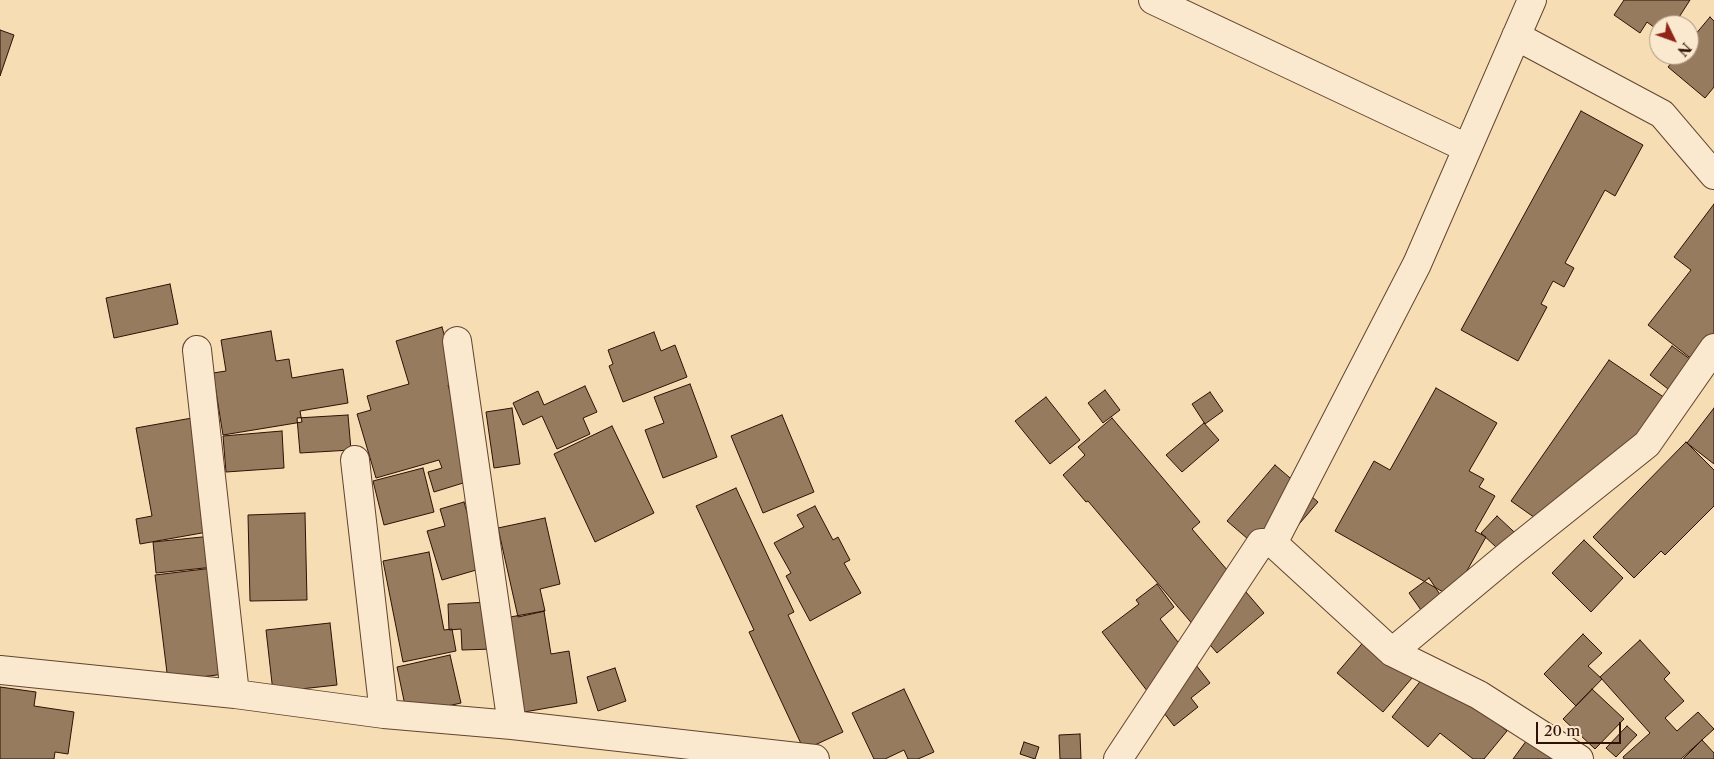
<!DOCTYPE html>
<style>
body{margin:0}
#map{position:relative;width:1714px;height:759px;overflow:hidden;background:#f7ddb3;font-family:"Libre Caslon Text",serif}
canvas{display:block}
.north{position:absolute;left:1649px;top:15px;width:50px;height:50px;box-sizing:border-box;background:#fae9ce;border:1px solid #a9937e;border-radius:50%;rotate:132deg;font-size:14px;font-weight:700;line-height:20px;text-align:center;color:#2f1105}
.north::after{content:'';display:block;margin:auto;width:18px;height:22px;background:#8f2418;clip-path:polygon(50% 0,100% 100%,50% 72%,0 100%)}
.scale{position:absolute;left:1536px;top:722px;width:85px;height:22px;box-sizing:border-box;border:2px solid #2f1105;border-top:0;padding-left:6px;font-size:15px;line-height:18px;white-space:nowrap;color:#2f1105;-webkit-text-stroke:4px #fae9ce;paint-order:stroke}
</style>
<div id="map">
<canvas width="1714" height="759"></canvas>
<div class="north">N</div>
<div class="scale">20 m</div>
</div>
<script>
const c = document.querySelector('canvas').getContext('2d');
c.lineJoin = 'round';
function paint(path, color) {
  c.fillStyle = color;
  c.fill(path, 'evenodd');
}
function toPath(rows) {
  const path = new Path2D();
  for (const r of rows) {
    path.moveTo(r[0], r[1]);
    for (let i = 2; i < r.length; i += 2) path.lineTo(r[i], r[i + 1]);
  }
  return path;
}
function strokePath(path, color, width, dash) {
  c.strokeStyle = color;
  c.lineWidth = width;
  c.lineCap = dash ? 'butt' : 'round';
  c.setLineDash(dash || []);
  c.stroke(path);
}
const building = toPath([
 [1624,0,1690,0,1674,25,1659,25,1659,31,1647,22,1640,33,1614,15,1624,0],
 [1710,17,1714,21,1714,87,1705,98,1668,67,1678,55,1689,55,1689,42,1710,17],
 [0,30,14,35,0,76,0,30],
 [1581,111,1643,145,1615,196,1605,190,1565,263,1574,268,1564,287,1553,281,1541,304,1547,307,1518,361,1461,330,1581,111],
 [1714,204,1714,353,1702,367,1648,325,1691,270,1674,257,1714,204],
 [170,284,178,324,114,338,106,298,170,284],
 [442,327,458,382,448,385,476,479,434,492,428,472,442,468,439,460,376,478,357,414,371,410,367,396,409,384,396,341,442,327],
 [271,331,276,361,289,359,292,378,343,369,348,403,300,411,302,422,223,435,213,373,226,371,221,340,271,331],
 [654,332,661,351,675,345,687,377,623,402,609,366,613,364,608,350,654,332],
 [1672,346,1694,362,1672,392,1650,375,1672,346],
 [1609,360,1668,400,1555,532,1511,501,1609,360],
 [690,384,717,457,663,478,645,430,664,423,654,397,690,384],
 [585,386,597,412,583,418,590,434,557,449,542,416,523,425,513,403,538,391,544,405,585,386],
 [1436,388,1497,423,1469,471,1484,479,1479,487,1495,496,1475,531,1486,537,1452,597,1335,531,1374,461,1390,470,1436,388],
 [1105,390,1120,410,1103,423,1088,403,1105,390],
 [1210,392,1223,411,1205,424,1192,404,1210,392],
 [1046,397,1080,440,1050,464,1015,421,1046,397],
 [512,408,520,464,494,468,486,412,512,408],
 [1714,408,1714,464,1687,443,1714,408],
 [348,415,351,450,300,453,297,418,348,415],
 [782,415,814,492,763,513,731,436,782,415],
 [192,418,213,531,140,544,136,519,152,516,136,428,192,418],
 [1112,418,1200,522,1192,529,1264,613,1217,653,1088,501,1086,502,1063,475,1085,455,1078,447,1112,418],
 [1204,423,1219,440,1182,472,1166,455,1204,423],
 [612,426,654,513,595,542,554,454,612,426],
 [282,431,284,468,226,472,223,436,282,431],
 [1686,442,1714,470,1714,506,1665,555,1661,551,1634,578,1593,537,1686,442],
 [1275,465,1318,502,1270,558,1227,521,1275,465],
 [423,468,434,512,384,525,373,481,423,468],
 [736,488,794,612,788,615,843,732,804,750,749,632,754,630,696,506,736,488],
 [464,502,483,568,442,580,427,531,445,526,440,509,464,502],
 [815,506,833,540,838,537,850,560,844,563,861,593,810,621,786,576,791,573,774,543,804,527,797,515,815,506],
 [305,513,307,600,250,601,248,515,305,513],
 [1497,516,1527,544,1511,561,1481,533,1497,516],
 [545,518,560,584,540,589,545,611,518,617,498,528,545,518],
 [212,536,214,567,156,573,153,542,212,536],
 [1584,540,1623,578,1591,612,1552,573,1584,540],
 [429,552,444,630,452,629,456,651,403,662,383,561,429,552],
 [213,568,225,674,168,681,155,575,213,568],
 [1429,578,1441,596,1421,610,1409,593,1429,578],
 [1157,584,1174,607,1160,619,1210,683,1191,698,1198,707,1174,726,1102,632,1139,604,1136,600,1157,584],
 [491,602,493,649,462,650,461,629,449,630,448,604,491,602],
 [544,611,551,654,569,651,577,703,524,712,515,660,499,619,544,611],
 [330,623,337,685,273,692,266,630,330,623],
 [1378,625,1424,664,1383,712,1337,673,1378,625],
 [1583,634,1602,653,1588,666,1602,679,1576,706,1544,674,1583,634],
 [1640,640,1670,673,1664,679,1684,701,1665,718,1677,731,1698,712,1714,729,1681,759,1624,759,1623,757,1650,733,1600,677,1640,640],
 [450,655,461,703,407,715,397,667,450,655],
 [615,668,626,701,598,711,587,677,615,668],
 [1430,669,1507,731,1484,759,1473,759,1440,733,1428,747,1392,717,1430,669],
 [0,687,36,692,34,706,74,712,68,754,55,752,54,759,0,759,0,687],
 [904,689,934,752,918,759,908,759,904,750,885,759,874,759,852,713,904,689],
 [1592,689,1624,719,1595,749,1563,719,1592,689],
 [1627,726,1637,735,1616,757,1606,748,1627,726],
 [1535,729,1574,759,1513,759,1535,729],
 [1080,734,1081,759,1060,759,1059,735,1080,734],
 [1702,740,1714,753,1714,759,1683,759,1702,740],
 [1024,742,1039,747,1035,759,1020,754,1024,742]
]);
const minor = toPath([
 [1153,0,1467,148],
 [1516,36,1662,114,1714,175],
 [457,341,512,725],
 [197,350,235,694],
 [355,460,384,714],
 [1273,543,1392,652,1479,695,1579,759],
 [1392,652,1512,552,1647,444,1714,348],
 [0,670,235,694,384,714,512,725,815,759],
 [1118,759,1261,543,1273,543,1417,264,1532,0]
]);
paint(building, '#977b5f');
strokePath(building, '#2f1105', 1);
strokePath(minor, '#614430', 30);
strokePath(minor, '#fae9ce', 28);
</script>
